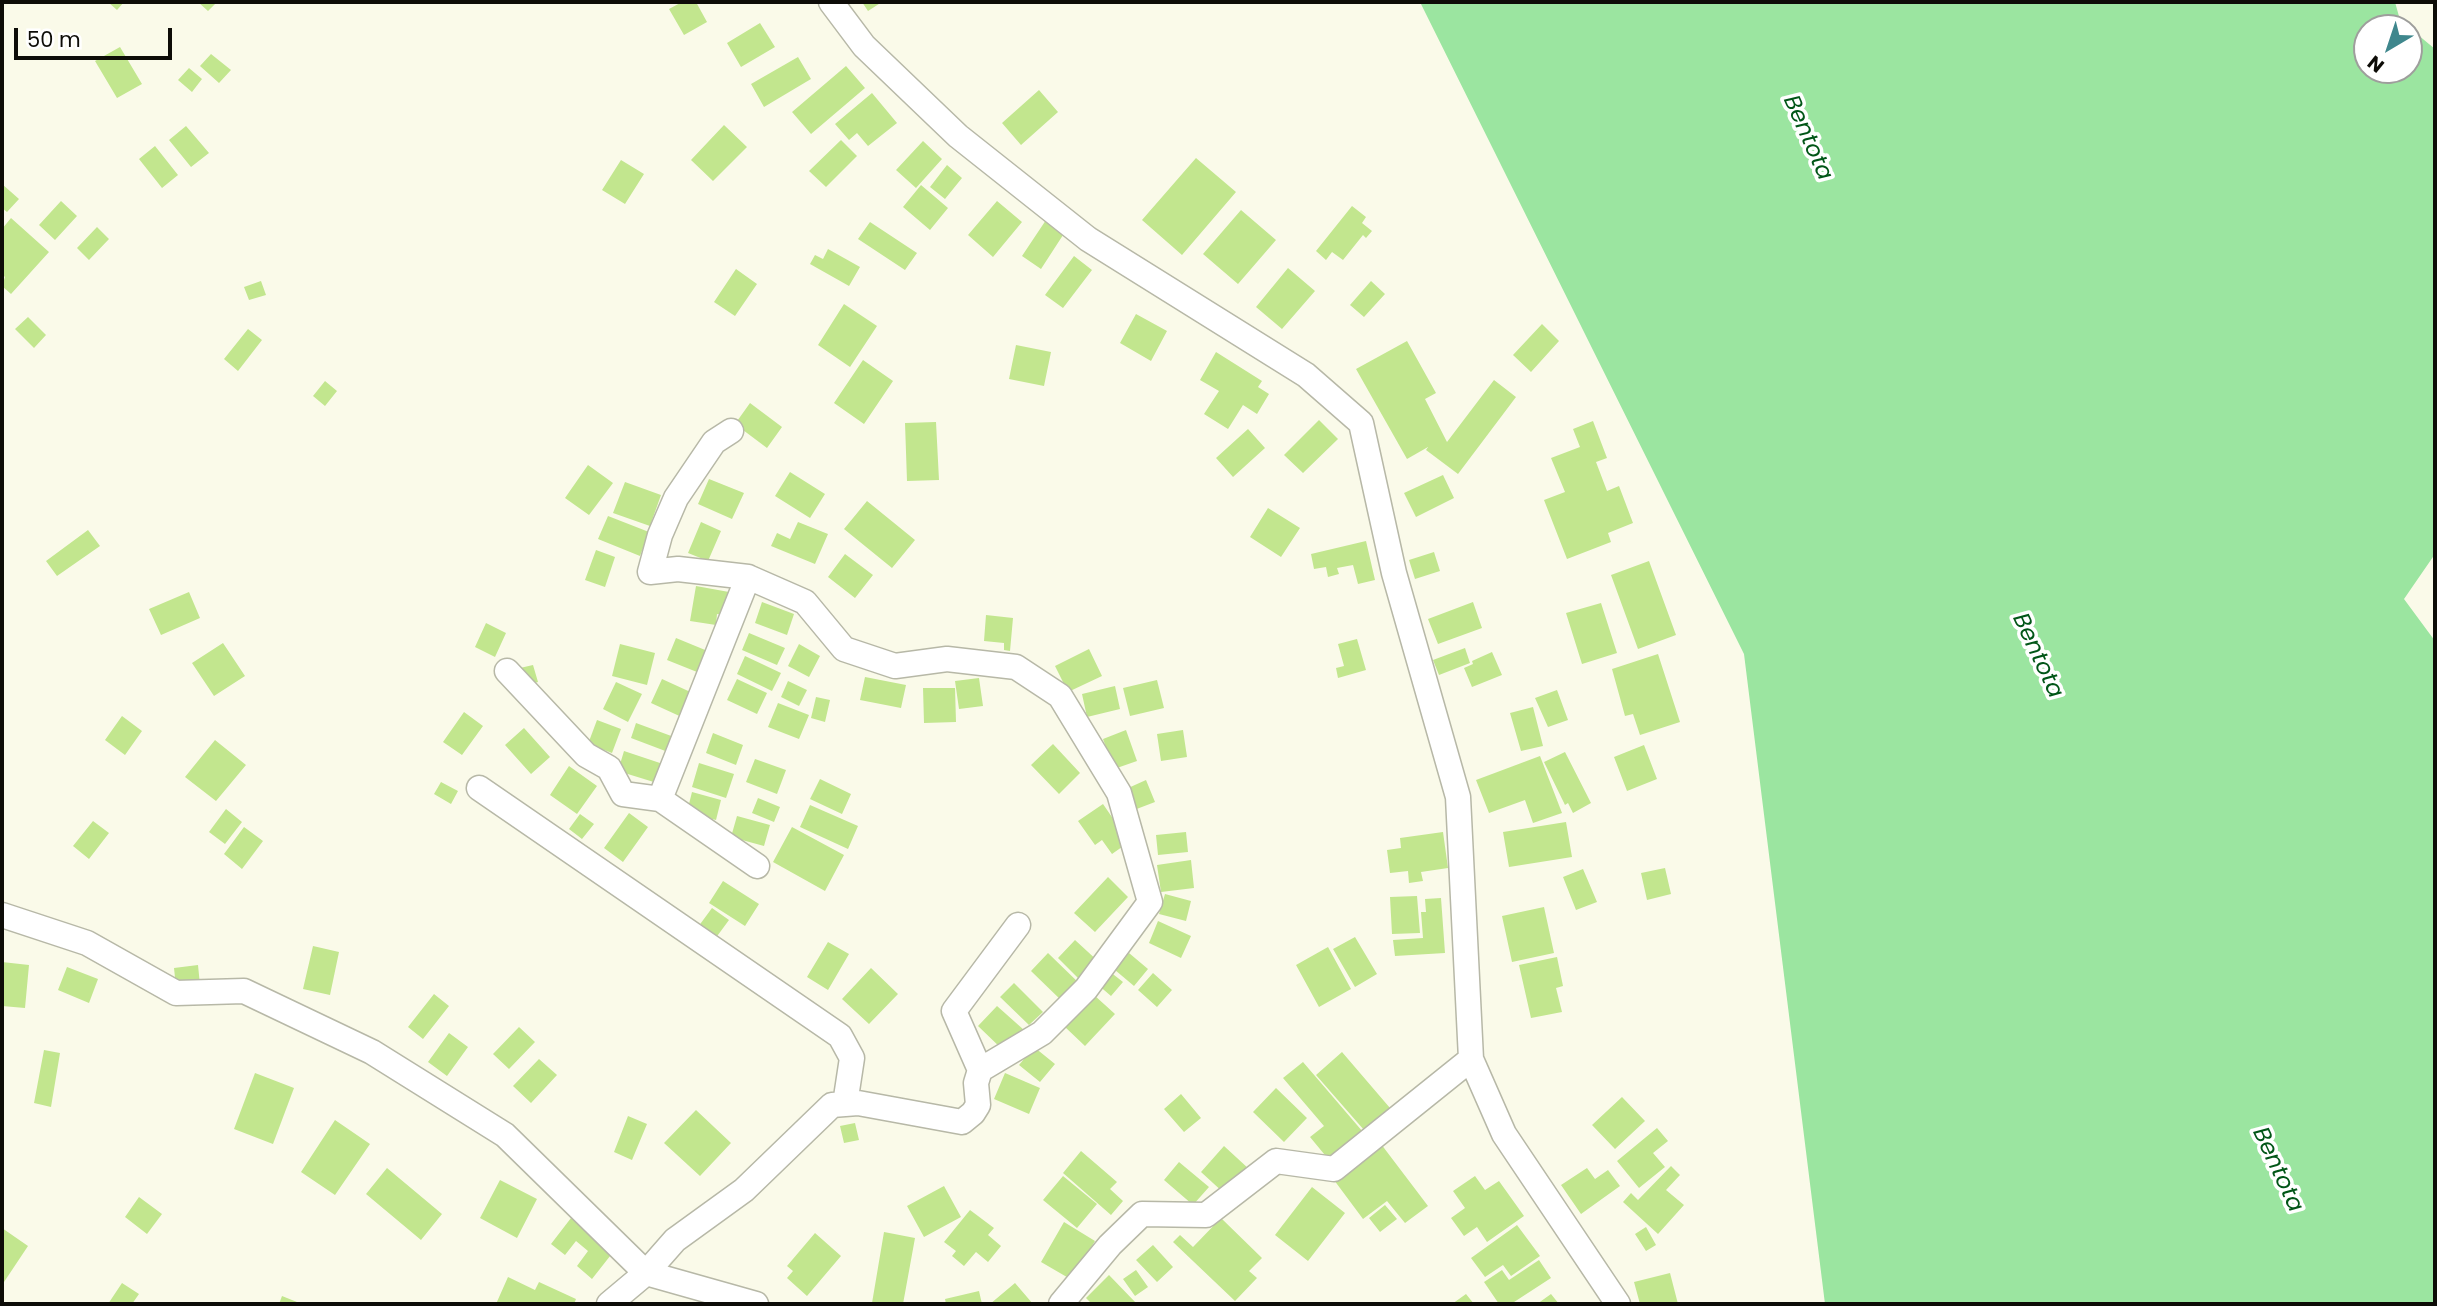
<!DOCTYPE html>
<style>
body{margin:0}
#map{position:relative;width:2437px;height:1306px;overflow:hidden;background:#fafae9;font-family:Poppins,sans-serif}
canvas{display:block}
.frame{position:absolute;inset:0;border:4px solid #0d0c07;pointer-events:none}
.north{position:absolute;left:2353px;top:14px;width:70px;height:70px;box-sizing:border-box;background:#fff;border:2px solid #9e9e9c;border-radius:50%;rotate:219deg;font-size:19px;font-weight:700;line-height:28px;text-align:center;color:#0d0c07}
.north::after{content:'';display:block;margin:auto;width:24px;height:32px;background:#3f878d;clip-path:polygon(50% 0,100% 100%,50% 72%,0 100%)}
.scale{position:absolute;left:14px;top:28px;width:158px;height:32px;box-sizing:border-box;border:4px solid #0d0c07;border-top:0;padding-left:9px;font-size:21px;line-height:24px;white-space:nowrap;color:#0d0c07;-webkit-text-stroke:5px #fff;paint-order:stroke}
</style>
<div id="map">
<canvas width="2437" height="1306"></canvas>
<div class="frame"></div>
<div class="north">N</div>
<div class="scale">50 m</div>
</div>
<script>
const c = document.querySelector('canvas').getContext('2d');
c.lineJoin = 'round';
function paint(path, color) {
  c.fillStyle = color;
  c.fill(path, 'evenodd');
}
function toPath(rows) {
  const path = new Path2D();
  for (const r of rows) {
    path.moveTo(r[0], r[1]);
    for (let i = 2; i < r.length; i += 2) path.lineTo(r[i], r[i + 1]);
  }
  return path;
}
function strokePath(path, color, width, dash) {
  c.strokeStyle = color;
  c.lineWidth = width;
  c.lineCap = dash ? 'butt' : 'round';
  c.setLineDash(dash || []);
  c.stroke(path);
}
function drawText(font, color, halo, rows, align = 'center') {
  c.font = font + ' Poppins,sans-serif';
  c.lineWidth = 7;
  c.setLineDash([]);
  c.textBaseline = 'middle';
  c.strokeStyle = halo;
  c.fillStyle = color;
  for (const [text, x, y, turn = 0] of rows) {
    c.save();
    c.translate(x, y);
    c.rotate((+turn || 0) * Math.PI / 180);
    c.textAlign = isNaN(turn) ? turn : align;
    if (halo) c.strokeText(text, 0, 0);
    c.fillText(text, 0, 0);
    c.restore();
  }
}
const water = toPath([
 [1420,2,2395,2,2400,20,2435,49,2435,554,2404,599,2435,641,2435,1304,1825,1304,1744,654],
 [2367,28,2409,28,2409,70,2367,70]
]);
const building = toPath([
 [108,2,124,2,117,10],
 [198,2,217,2,208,11],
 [682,2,696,2,707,22,684,35,669,9],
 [862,2,882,2,868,11],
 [760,23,775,47,741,67,727,43],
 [120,47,142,84,117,98,95,61],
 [211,54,231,70,219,83,200,66],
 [798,57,811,79,764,107,751,84],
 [846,66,865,88,811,134,792,112],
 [189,68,202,79,192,92,178,80],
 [1039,90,1058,112,1021,145,1002,123],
 [872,93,897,123,868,146,857,133,849,140,835,124],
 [724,125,747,147,713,181,691,160],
 [186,126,209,153,191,167,169,140],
 [841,140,857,156,826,187,809,171],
 [923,141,942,159,916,188,896,170],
 [155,146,178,175,162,188,139,159],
 [1196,158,1236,192,1182,255,1142,220],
 [621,160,644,174,625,204,602,190],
 [947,165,962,178,945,199,930,187],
 [2,184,19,199,7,212,2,208],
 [921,185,948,208,930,230,903,207],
 [61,201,77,216,55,240,39,225],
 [997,201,1022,222,993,257,968,235],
 [1352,206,1366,217,1362,223,1372,231,1366,238,1363,235,1343,260,1332,252,1326,260,1316,251],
 [1241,210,1276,240,1238,284,1203,254],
 [11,218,49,252,11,294,2,286,5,277,2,274,2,229],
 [1046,220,1065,232,1041,269,1022,256],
 [870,222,917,253,905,270,858,239],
 [97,227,109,239,89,260,77,248],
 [828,249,860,267,849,286,810,264,815,255,823,259],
 [1074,256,1092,270,1063,308,1045,295],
 [1288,268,1315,291,1282,329,1256,307],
 [736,269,757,284,735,316,714,302],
 [261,281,266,295,249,300,244,287],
 [1371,281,1385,294,1364,317,1350,305],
 [844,304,877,326,850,367,818,345],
 [1136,314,1167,331,1151,361,1120,343],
 [28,317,46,335,34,348,15,329],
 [1542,324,1559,341,1531,372,1513,355],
 [248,329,262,340,238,371,224,359],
 [1407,341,1436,393,1425,399,1447,442,1494,380,1516,397,1458,474,1426,450,1428,447,1407,459,1356,369],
 [1016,345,1051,352,1044,386,1009,379],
 [1216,352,1262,381,1258,387,1269,394,1257,414,1243,405,1228,429,1204,414,1219,391,1200,380],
 [863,360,893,381,864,424,834,403],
 [325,381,337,391,325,406,313,396],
 [750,403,782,427,767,448,735,424],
 [1319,420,1338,439,1303,473,1284,455],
 [1593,421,1607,458,1596,462,1607,491,1619,486,1633,523,1608,533,1611,542,1567,559,1544,500,1565,492,1551,458,1580,447,1573,429],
 [936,422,939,480,907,481,905,423],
 [1248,429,1265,448,1233,477,1216,458],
 [588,465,613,483,589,515,565,498],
 [790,472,825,494,810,518,775,496],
 [1443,475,1454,498,1416,517,1404,493],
 [709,479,744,493,732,519,698,504],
 [625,482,661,495,650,526,613,513],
 [867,501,915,540,892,568,844,529],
 [1268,508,1300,528,1281,557,1250,537],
 [608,516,649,532,640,556,598,539],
 [701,522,721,531,708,561,688,553],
 [798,522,828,534,815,564,771,546,777,533,790,539],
 [88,530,100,546,57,576,46,561],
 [1366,541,1375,580,1358,584,1353,565,1337,568,1339,574,1328,577,1326,567,1314,569,1311,554],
 [596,550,615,557,605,587,585,580],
 [1434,552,1440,571,1415,579,1409,560],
 [845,554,873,575,855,598,828,577],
 [1649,561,1676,635,1638,649,1611,575],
 [696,586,729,592,725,615,717,614,716,625,690,621],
 [189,592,200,618,161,635,149,609],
 [762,602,794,614,787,635,755,623],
 [1473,602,1482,628,1438,644,1428,619],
 [1601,603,1617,653,1582,664,1566,613],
 [986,615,1013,618,1010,651,1004,650,1004,643,984,641],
 [486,623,506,633,495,657,475,647],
 [749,633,785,648,777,665,742,650],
 [676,638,710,652,702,674,667,660],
 [1357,639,1366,670,1338,678,1336,668,1344,666,1338,644],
 [223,643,245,676,214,696,192,663],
 [620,644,655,653,647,685,612,676],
 [799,644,820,656,809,677,788,666],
 [1465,648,1470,663,1439,675,1433,660],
 [1089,649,1102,676,1068,692,1055,666],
 [1492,652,1502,675,1472,687,1464,668,1473,664,1472,661],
 [1658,654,1680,722,1640,735,1633,714,1625,716,1612,669],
 [745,656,781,673,772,691,737,674],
 [533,665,538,682,525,686,520,668],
 [865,677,906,685,901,708,860,700],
 [979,678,983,706,959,709,955,681],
 [662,679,697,695,686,719,651,703],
 [737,679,767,693,757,714,727,700],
 [1157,680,1164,708,1130,716,1123,688],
 [788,681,807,690,799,706,781,697],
 [616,682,642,694,628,722,603,709],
 [1115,686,1120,709,1087,717,1082,694],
 [923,688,955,688,956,722,924,723],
 [1557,690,1568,720,1548,727,1535,698],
 [816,697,830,700,825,722,811,718],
 [778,703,809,715,799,739,768,727],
 [1533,707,1543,746,1521,751,1510,713],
 [464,712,483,726,462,755,443,742],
 [122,716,142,731,125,755,105,740],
 [597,720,621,729,612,753,588,744],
 [636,723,674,737,668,752,631,738],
 [524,728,550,757,531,774,505,745],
 [1126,730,1137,761,1114,769,1103,739],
 [1183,730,1187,757,1161,761,1157,734],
 [713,733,743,745,736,765,706,753],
 [215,740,246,765,216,801,185,777],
 [1053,744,1080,773,1059,794,1031,765],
 [1644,745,1657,779,1627,791,1614,757],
 [624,751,663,764,657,783,618,771],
 [1565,752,1591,803,1573,813,1568,803,1565,805,1544,762],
 [1540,756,1562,813,1533,823,1525,800,1489,813,1476,780],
 [755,759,786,770,777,794,746,782],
 [699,763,734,774,726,798,692,787],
 [569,766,597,786,577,814,550,795],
 [820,779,851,794,842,814,810,799],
 [1146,780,1155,802,1134,810,1126,789],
 [441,782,458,791,451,804,434,794],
 [692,792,721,800,716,820,687,812],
 [758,798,780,807,774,822,752,813],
 [1103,804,1129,842,1112,854,1102,840,1095,845,1078,821],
 [810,805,858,826,848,849,800,827],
 [226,809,242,822,225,844,209,832],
 [629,813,648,827,623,862,604,848],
 [580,814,594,824,582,839,569,829],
 [737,816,770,825,764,846,731,837],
 [93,821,109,833,89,859,73,846],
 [1566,822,1572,857,1509,867,1503,832],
 [244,827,263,841,242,869,224,854],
 [792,827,844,855,825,891,773,862],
 [1186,832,1188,852,1158,855,1156,835],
 [1443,832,1448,868,1421,872,1423,881,1409,883,1408,871,1390,873,1387,850,1401,848,1400,838],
 [1191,860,1194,888,1161,892,1157,865],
 [1665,868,1671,894,1647,900,1641,873],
 [1583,869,1597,902,1576,910,1563,877],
 [1108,877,1128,897,1095,932,1074,913],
 [723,881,759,904,745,926,709,903],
 [1165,894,1191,901,1186,921,1159,914],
 [1417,896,1420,933,1392,934,1390,897],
 [1441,898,1445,953,1395,956,1393,940,1423,938,1421,912,1426,912,1425,899],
 [1544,907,1554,953,1512,962,1502,916],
 [712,908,729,920,715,939,698,927],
 [1158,921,1191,936,1181,958,1149,943],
 [1355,937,1377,974,1355,987,1333,949],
 [1075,940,1100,963,1082,982,1058,958],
 [828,942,849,954,828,990,807,977],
 [313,946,339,952,330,995,303,989],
 [1328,947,1351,989,1319,1007,1296,965],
 [1048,953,1082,986,1064,1003,1031,971],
 [1129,953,1148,969,1134,986,1115,970],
 [1557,957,1563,986,1556,988,1562,1012,1531,1018,1519,965],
 [2,962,29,965,25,1008,2,1006],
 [198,965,200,985,176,987,174,968],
 [67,967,98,979,89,1003,58,990],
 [871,968,898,994,869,1024,842,999],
 [1109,971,1123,982,1111,996,1097,984],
 [1153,973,1172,990,1157,1007,1138,990],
 [1014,983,1043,1012,1029,1025,1000,997],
 [434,994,449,1006,423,1039,408,1027],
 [1094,995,1115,1014,1085,1046,1065,1027],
 [997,1006,1024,1030,1004,1051,978,1026],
 [519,1027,535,1042,509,1069,493,1054],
 [449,1033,468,1047,447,1076,428,1062],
 [1034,1047,1055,1064,1040,1082,1019,1065],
 [44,1050,60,1053,51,1107,34,1103],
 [1342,1052,1390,1108,1364,1130,1316,1075],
 [539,1059,557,1075,531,1103,513,1086],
 [1303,1062,1363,1132,1329,1160,1310,1137,1324,1126,1283,1078],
 [255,1073,294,1088,273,1144,234,1129],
 [1005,1073,1040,1088,1029,1114,994,1099],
 [1276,1088,1307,1118,1284,1142,1253,1112],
 [1181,1094,1201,1118,1184,1132,1164,1109],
 [1622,1097,1645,1121,1615,1149,1592,1125],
 [696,1110,731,1143,700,1176,664,1143],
 [628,1116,647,1124,632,1160,614,1152],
 [335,1120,370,1144,335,1195,301,1172],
 [855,1123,859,1140,844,1143,840,1126],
 [1657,1128,1668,1141,1653,1153,1665,1167,1639,1188,1617,1161],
 [1381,1144,1428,1206,1405,1223,1387,1201,1363,1219,1334,1180],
 [1224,1146,1249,1169,1225,1194,1201,1172],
 [1081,1151,1117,1182,1110,1189,1123,1201,1111,1215,1063,1173],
 [1179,1162,1209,1187,1193,1205,1164,1180],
 [1671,1166,1680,1175,1666,1190,1684,1205,1658,1234,1623,1202,1631,1193,1638,1200],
 [387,1168,442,1214,421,1240,366,1194],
 [1587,1168,1595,1179,1608,1170,1620,1186,1581,1214,1561,1185],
 [1063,1176,1097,1204,1077,1228,1043,1200],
 [1475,1176,1485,1190,1499,1181,1524,1216,1487,1242,1477,1227,1464,1236,1451,1218,1465,1208,1453,1191],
 [500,1180,537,1199,517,1238,480,1218],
 [944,1186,961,1217,924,1237,907,1206],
 [1312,1187,1345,1213,1308,1261,1275,1235],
 [139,1197,162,1214,147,1234,125,1217],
 [1385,1205,1397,1219,1380,1232,1369,1218],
 [970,1210,994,1228,988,1235,1001,1246,988,1262,976,1252,964,1266,952,1256,956,1251,944,1242],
 [571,1218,614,1251,592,1279,577,1266,588,1251,576,1241,565,1255,551,1244],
 [1221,1218,1262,1258,1249,1271,1257,1278,1235,1301,1173,1242,1180,1235,1193,1247],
 [1064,1222,1095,1241,1072,1280,1041,1262],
 [1517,1225,1540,1256,1511,1276,1503,1265,1485,1277,1471,1258],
 [1646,1227,1656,1245,1646,1251,1635,1234],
 [2,1228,28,1246,2,1285],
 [884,1232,915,1238,903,1304,872,1303],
 [815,1233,841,1256,807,1296,787,1278,793,1271,787,1266],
 [1153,1245,1173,1267,1157,1282,1136,1260],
 [1539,1260,1551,1278,1511,1304,1499,1304,1484,1282,1502,1270,1509,1280],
 [1136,1270,1148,1287,1135,1296,1123,1279],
 [1670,1273,1678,1304,1640,1304,1634,1282],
 [1109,1275,1137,1304,1092,1304,1086,1298],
 [508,1277,535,1290,539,1282,576,1299,574,1304,496,1304],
 [122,1283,139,1294,132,1304,108,1304],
 [1015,1283,1033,1304,990,1304],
 [979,1291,982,1304,946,1304,945,1299],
 [1466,1294,1474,1304,1452,1304],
 [1551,1294,1559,1304,1537,1304],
 [282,1296,302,1304,279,1304]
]);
const street = toPath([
 [831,2,864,46,958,136,1088,239,1306,375,1361,423,1394,573,1458,797,1471,1059,1504,1134,1618,1304],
 [731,431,714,442,676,498,660,535,650,572,678,569,748,577],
 [507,671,586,755,609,768,623,794,660,799,757,866],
 [479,788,840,1036,852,1058,845,1104],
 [660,799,748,577,805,602,844,649,895,666,947,659,1016,667,1060,696,1119,793,1150,902,1086,989,1042,1033,980,1070],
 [2,915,87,943,176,993,244,991,372,1052,505,1135,646,1273,675,1240,744,1190,832,1105,858,1103,962,1122,973,1113,978,1105,976,1083,980,1070,954,1011,1018,925],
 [609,1304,646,1273,756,1304],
 [1061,1304,1110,1245,1142,1214,1206,1215,1276,1161,1334,1169,1471,1059]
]);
const waterNames = [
 ["Bentota",1807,138,66],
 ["Bentota",2037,656,65],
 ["Bentota",2277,1170,65]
];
paint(water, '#9be5a0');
paint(building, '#c2e68e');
strokePath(street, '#b7b8a7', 27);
strokePath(street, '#fff', 24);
drawText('italic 23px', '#015617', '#fff', waterNames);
</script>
